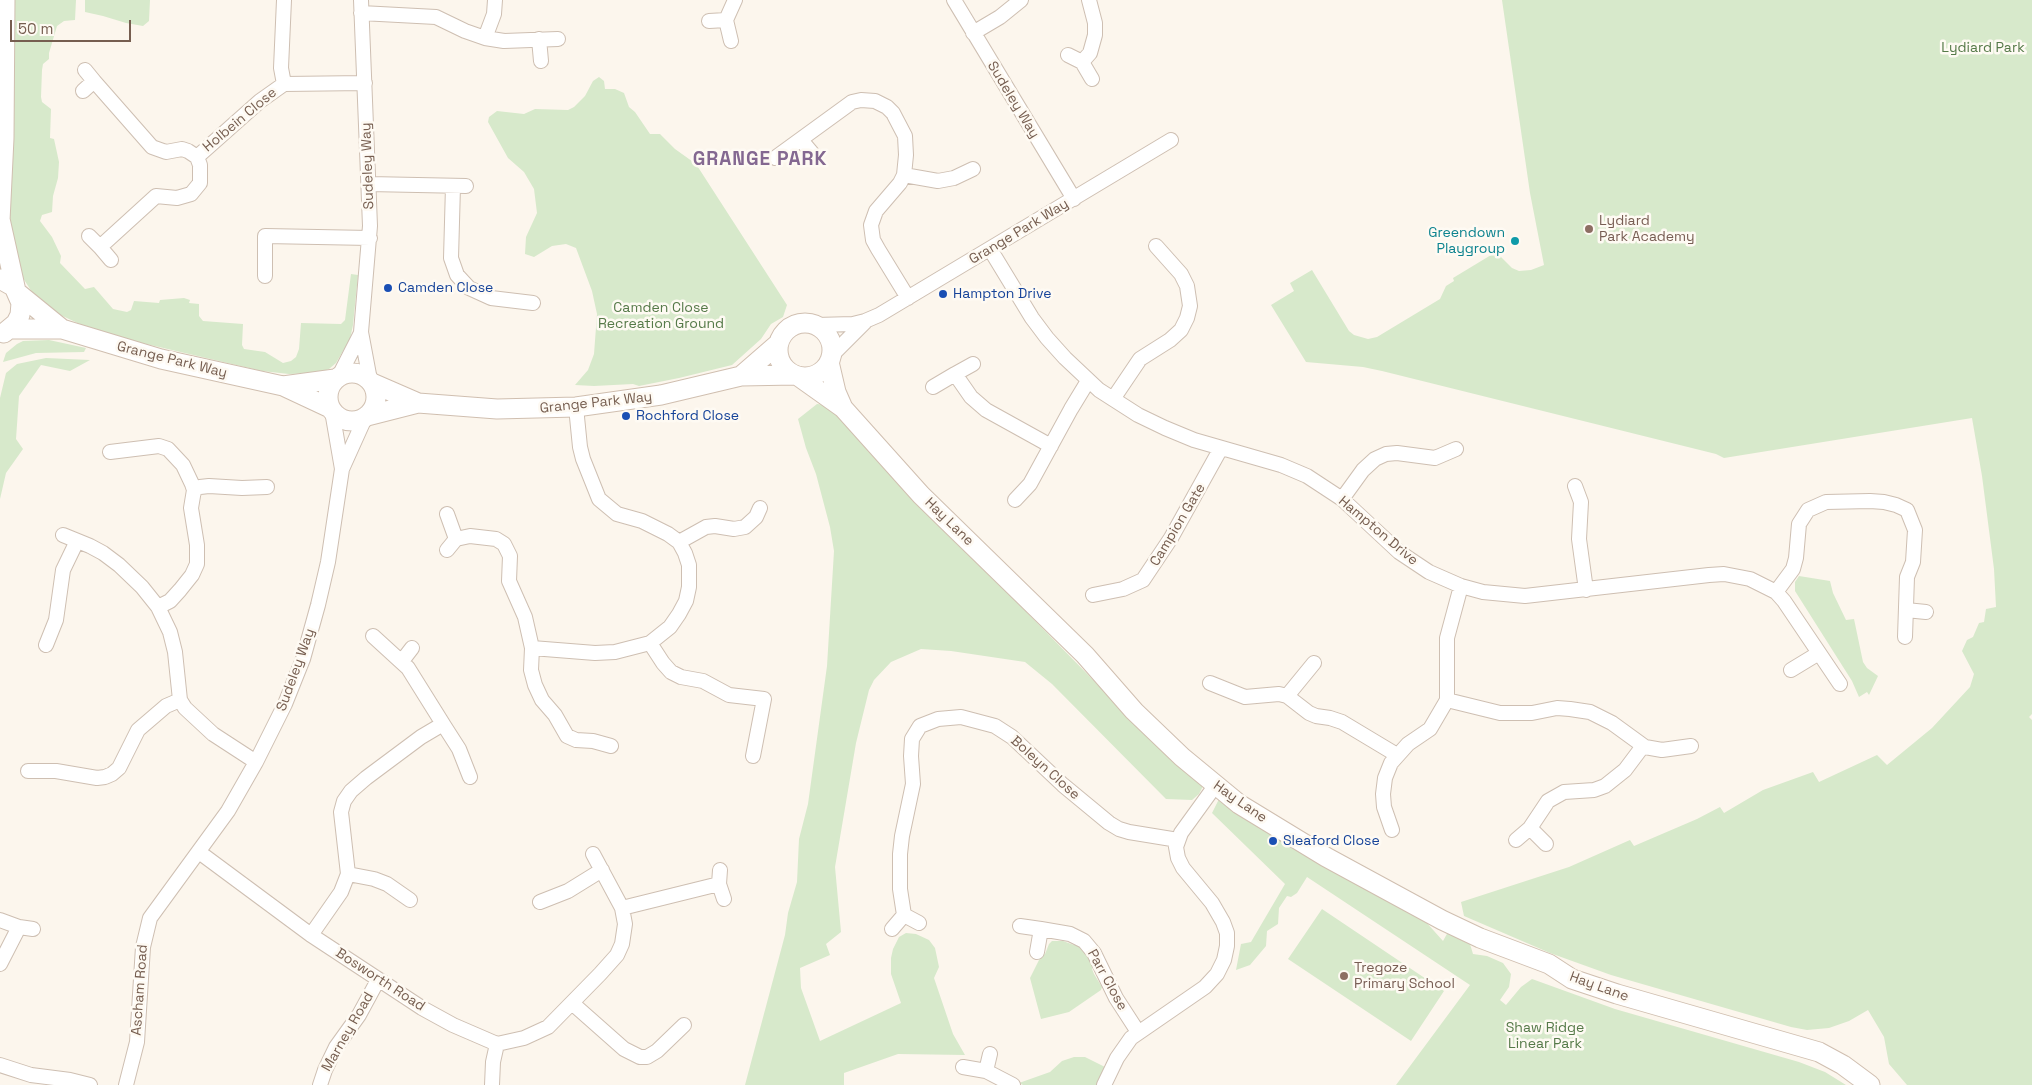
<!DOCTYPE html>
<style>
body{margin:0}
#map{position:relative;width:2032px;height:1085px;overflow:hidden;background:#fcf6ed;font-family:"Space Grotesk",sans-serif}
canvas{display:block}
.scale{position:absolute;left:10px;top:20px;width:121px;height:22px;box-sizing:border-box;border:2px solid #765e50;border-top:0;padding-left:6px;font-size:15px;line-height:18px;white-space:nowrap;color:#765e50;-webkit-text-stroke:4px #fefaf3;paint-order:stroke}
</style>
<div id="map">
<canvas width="2032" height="1085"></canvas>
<div class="scale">50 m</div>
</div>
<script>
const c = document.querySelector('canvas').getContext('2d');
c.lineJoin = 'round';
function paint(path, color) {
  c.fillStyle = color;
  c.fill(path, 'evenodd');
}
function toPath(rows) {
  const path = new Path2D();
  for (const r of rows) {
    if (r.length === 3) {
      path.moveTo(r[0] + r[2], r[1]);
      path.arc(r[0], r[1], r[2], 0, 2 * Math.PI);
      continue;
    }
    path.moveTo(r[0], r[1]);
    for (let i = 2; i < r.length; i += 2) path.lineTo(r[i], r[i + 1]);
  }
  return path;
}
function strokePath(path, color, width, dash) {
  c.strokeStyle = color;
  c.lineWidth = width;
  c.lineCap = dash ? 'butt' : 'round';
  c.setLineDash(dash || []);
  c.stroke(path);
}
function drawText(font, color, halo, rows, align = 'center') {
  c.font = font + ' "Space Grotesk",sans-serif';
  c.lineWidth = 5;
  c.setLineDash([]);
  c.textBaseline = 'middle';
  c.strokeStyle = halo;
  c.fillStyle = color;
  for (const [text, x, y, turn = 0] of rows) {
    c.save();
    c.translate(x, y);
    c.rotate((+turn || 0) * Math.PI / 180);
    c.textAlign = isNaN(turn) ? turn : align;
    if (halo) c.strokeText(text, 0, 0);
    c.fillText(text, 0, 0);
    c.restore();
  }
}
const green = toPath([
 [13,0,76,0,75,20,64,21,57,26,49,53,49,59,43,64,42,70,41,97,42,102,51,109,50,138,54,139,59,162,58,178,53,196,52,212,42,215,40,221,52,237,61,256,60,263,85,289,94,287,113,309,127,312,131,310,134,301,159,303,160,300,184,298,190,300,189,303,199,304,199,316,203,321,243,324,242,345,244,349,265,352,283,363,291,361,296,357,299,349,301,323,341,324,345,320,351,274,358,275,353,325,350,339,336,363,329,369,318,373,289,374,262,371,99,333,54,312,40,302,30,289,23,278,18,261,9,223],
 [85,0,150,0,149,21,143,26,126,23,103,16,85,12],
 [1502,0,2032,0,2032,714,2029,717,2032,720,2032,1085,1907,1085,1889,1064,1884,1037,1868,1010,1849,1021,1829,1028,1807,1030,1791,1027,1611,975,1550,953,1464,916,1461,902,1569,867,1630,840,1634,846,1697,819,1720,807,1724,813,1763,790,1813,772,1819,782,1877,755,1887,765,1932,728,1970,687,1974,674,1962,651,1967,640,1973,637,1979,623,1984,622,1986,609,1996,607,1994,569,1982,476,1972,418,1724,458,1716,454,1382,371,1363,367,1306,362,1271,305,1294,291,1290,283,1312,270,1349,331,1354,335,1368,339,1377,337,1440,299,1446,286,1454,281,1453,278,1496,252,1512,268,1519,271,1531,270,1544,265,1530,193],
 [599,77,604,81,605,89,615,89,624,93,629,107,635,112,650,134,660,134,675,149,696,164,787,305,783,317,771,324,761,339,732,365,679,378,639,386,633,384,594,386,575,385,588,370,594,354,597,314,592,291,576,248,566,244,552,246,534,257,525,254,526,237,537,213,534,189,524,172,508,158,488,122,489,117,497,111,524,114,535,109,568,110,574,107,585,96,593,81],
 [49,340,86,348,84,352,36,353,3,362,6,353,17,344,23,341],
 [46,358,90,360,70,371,41,365,19,396,16,439,23,449,6,473,0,499,0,398,6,373,17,364],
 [817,404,827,405,953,537,1149,737,1203,786,1199,794,1192,800,1166,799,1052,684,1025,662,951,651,921,649,891,662,874,680,869,690,856,743,835,867,841,932,826,944,830,955,800,968,801,988,820,1041,901,1003,891,974,891,958,893,949,899,937,906,933,916,934,929,940,935,948,939,967,934,978,953,1034,965,1055,898,1054,844,1073,844,1085,745,1085,785,935,788,913,797,882,799,839,808,804,827,666,834,551,830,527,816,474,806,448,798,419],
 [1799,576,1830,581,1833,593,1846,620,1854,619,1863,662,1867,668,1878,676,1869,695,1867,692,1859,697,1852,681,1795,591,1795,582],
 [1219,799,1419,914,1420,919,1426,922,1443,941,1448,932,1470,944,1473,954,1487,956,1503,963,1511,974,1509,987,1500,1000,1506,1005,1521,987,1532,979,1615,1009,1799,1062,1825,1072,1846,1085,1396,1085,1470,985,1307,877,1297,893,1291,897,1287,896,1279,908,1278,924,1267,931,1266,946,1250,965,1236,970,1241,944,1251,942,1285,884,1212,813],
 [1322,909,1444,991,1411,1041,1288,959],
 [1052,941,1063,941,1074,945,1080,944,1094,964,1092,969,1094,974,1102,987,1101,990,1069,1012,1041,1019,1030,978,1041,956,1045,954,1049,944],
 [1074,1057,1085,1057,1105,1067,1106,1069,1099,1085,1023,1085,1019,1083,1050,1072,1062,1061]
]);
const street = toPath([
 [284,0,281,68,284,84,365,83],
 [361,0,370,226,361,332,370,380],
 [954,0,1074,199],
 [1089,0,1095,23,1095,35,1090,53,1082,62,1092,79],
 [361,13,436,17,465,31,485,38,494,14,495,0],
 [709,21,726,20],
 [973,33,1000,17,1021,0],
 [485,38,504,41,558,39],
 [539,39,541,61],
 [731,41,726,20,735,0],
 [1068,55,1082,62],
 [85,70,94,81],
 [83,91,94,81,152,147,166,152,182,149,188,151,197,157,200,165,200,183,191,194,177,198,156,196,100,247,111,260],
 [801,140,812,153],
 [197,157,260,101,284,84],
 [775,158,852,102,861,100,875,101,887,107,893,113,905,136,906,155,904,175,900,183,876,211,871,225,873,240,878,249,908,298],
 [904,175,938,181,954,178,973,169],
 [369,184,466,186],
 [453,186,451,258,457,275,469,288,491,298,533,303],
 [89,236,100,247],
 [990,249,1032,318,1047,338,1065,358,1099,390,1138,415,1165,428,1194,440,1281,465,1307,476,1342,499,1399,552,1429,572,1461,586,1483,592,1525,596,1709,575,1724,574,1750,579,1776,592,1784,601,1840,684],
 [265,276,265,236,370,238],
 [816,325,853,324,865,321,879,315,1171,140],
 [831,356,865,322],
 [955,374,973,364],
 [339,376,361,333],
 [933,387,955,374,971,397,986,410,1051,446],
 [1113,399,1140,359,1170,340,1181,330,1187,318,1190,306,1187,286,1181,274,1156,246],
 [332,411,342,469],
 [110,452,159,446,168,449,183,465,192,484,194,490,191,508,197,545,197,564,192,575,180,590,170,601,158,607],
 [1575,486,1581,502,1579,539,1586,590],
 [194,490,200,487,209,486,242,488,267,487],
 [1342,499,1363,470,1375,459,1386,454,1397,453,1435,458,1456,449],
 [1015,500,1030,484,1071,409,1088,381],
 [447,514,456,539],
 [63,535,90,546,103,553,119,565,142,587,158,607,170,632,175,652,180,700,185,708,213,734,256,762],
 [679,542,706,527,715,526,734,529,745,527,756,517,760,508],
 [447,550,456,539,470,536,496,539,504,544,510,556,509,581,525,617,532,648,595,653,615,652,650,643,670,627,679,614,686,601,689,587,689,565,685,553,679,542,668,534,642,521,617,514,599,499,583,459,580,447,576,407],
 [1461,586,1447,638,1447,700,1500,713,1532,713,1557,708,1570,709,1590,712,1612,723,1645,747,1662,750,1691,746],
 [1776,592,1793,569,1796,558,1799,524,1808,510,1826,502,1870,501,1884,502,1896,505,1907,510,1915,530,1913,562,1907,577,1905,637],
 [1093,595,1123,589,1143,580,1171,538,1221,448],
 [1906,610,1926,612],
 [650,643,663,663,671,672,681,677,703,681,729,695,764,699,753,756],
 [46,645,56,620,63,570,77,541],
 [532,648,531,670,535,685,542,700,555,715,567,736,576,740,593,741,611,746],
 [402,661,412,648],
 [1791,670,1819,653],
 [1210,683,1245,697,1279,694,1287,696,1309,713,1316,716,1330,718,1342,722,1397,755],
 [1287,696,1314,663],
 [443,724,459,749,470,777],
 [28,771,56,771,97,778,105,777,112,774,119,768,138,730,166,706,180,700],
 [1392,830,1384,807,1383,794,1385,778,1391,763,1408,744,1430,729,1447,700],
 [1516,840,1530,828],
 [1546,844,1530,828,1548,801,1564,792,1594,790,1605,786,1625,770,1643,746],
 [199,852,311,935,422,1008,453,1025,497,1044,524,1038,548,1027,600,974,617,955,622,944,625,924,622,908,593,854],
 [348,874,374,879,387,884,410,900],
 [719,884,724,899],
 [540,902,568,891,602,870],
 [622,908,719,884,720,870],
 [0,920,19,927,0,964],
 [919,923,904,915,900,889,900,854,902,836,913,784,911,756,912,739,920,726,938,719,961,717,995,726,1012,737,1063,785,1109,823,1119,829,1129,832,1178,840],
 [1020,926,1041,929],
 [19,927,33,929],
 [892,929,904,915],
 [311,935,341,892,348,874,341,812,344,801,351,791,366,778,421,737,443,724,408,668,373,636],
 [1037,952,1041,929,1070,934,1084,941,1094,953,1116,998,1138,1032],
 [572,1003,624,1049,640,1057,647,1057,657,1051,684,1025],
 [0,1065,31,1075,70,1080,90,1085],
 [963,1067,986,1071,1013,1085],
 [986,1071,990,1054],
 [126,1085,137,1042,143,947,150,918,228,811,256,762,285,704,303,659,318,605,328,562,342,469,365,418],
 [320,1085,325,1070,336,1047,359,1015,378,980],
 [492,1085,493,1062,497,1044],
 [1104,1085,1117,1058,1131,1038,1205,987,1217,974,1224,960,1227,946,1227,933,1223,922,1212,903,1183,868,1178,858,1176,847,1181,833,1215,786]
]);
const secondary = toPath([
 [0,219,16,291],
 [0,221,4,138,5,0],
 [0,279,14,287,21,303,20,315,16,323,4,333],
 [19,294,62,329],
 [805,350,27],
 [10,329,62,329,161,359,283,386,330,408],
 [829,362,836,392,843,408],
 [352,397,24],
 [741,376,779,343],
 [798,376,843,408,921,495,1085,655,1134,711,1182,757,1239,804,1326,857,1442,920,1480,938,1549,964,1572,979,1617,994,1819,1052,1843,1065,1870,1085],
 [372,383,418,403],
 [283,386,335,379],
 [367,416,418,403,497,409,576,407,661,395,741,376,795,375]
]);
const markers = [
 [1589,229,5,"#8d6e63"],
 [1515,241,5,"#0f9aa8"],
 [388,288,5,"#1a4fb4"],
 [943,294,5,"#1a4fb4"],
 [626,416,5,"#1a4fb4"],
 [1273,841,5,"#1a4fb4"],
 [1344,976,5,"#8d6e63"]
];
const parkNames = [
 ["Lydiard Park",1983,48],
 ["Camden Close",661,308],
 ["Recreation Ground",661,324],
 ["Shaw Ridge",1545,1028],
 ["Linear Park",1545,1044]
];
const streetNames = [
 ["Sudeley Way",1013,100,59],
 ["Holbein Close",240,120,-40],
 ["Sudeley Way",368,166,-92],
 ["Grange Park Way",1019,232,-31],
 ["Grange Park Way",172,360,14],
 ["Grange Park Way",596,403,-6],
 ["Hay Lane",949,522,44],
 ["Campion Gate",1178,525,-59],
 ["Hampton Drive",1378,531,40],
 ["Sudeley Way",296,670,-70],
 ["Boleyn Close",1045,768,42],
 ["Hay Lane",1240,802,35],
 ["Bosworth Road",380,980,33],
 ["Parr Close",1107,980,61],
 ["Hay Lane",1599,987,20],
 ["Ascham Road",140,990,-86],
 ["Marney Road",348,1032,-60]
];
const educationNames = [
 ["Lydiard",1599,221],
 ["Park Academy",1599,237],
 ["Tregoze",1354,968],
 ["Primary School",1354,984]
];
const cultureNames = [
 ["Greendown",1505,233],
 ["Playgroup",1505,249]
];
const transitNames = [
 ["Camden Close",398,288],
 ["Hampton Drive",953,294],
 ["Rochford Close",636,416],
 ["Sleaford Close",1283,841]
];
const districtNames = [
 ["GRANGE PARK",760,160]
];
paint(green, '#d7e9cb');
strokePath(street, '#cebfb2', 16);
strokePath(secondary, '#d0bfb0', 21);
strokePath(street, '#fff', 14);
strokePath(secondary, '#fff', 19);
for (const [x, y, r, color] of markers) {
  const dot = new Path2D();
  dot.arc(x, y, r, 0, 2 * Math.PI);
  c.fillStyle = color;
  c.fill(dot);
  strokePath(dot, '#fefaf3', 2);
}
drawText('14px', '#567a49', '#fefaf3', parkNames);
drawText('14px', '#765e50', '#fefaf3', streetNames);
drawText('14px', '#785e54', '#fefaf3', educationNames, 'left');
drawText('14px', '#0d838f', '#fefaf3', cultureNames, 'right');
drawText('14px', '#164399', '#fefaf3', transitNames, 'left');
c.letterSpacing = '1px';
drawText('bold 19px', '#846891', '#fefaf3', districtNames);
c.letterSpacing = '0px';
</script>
